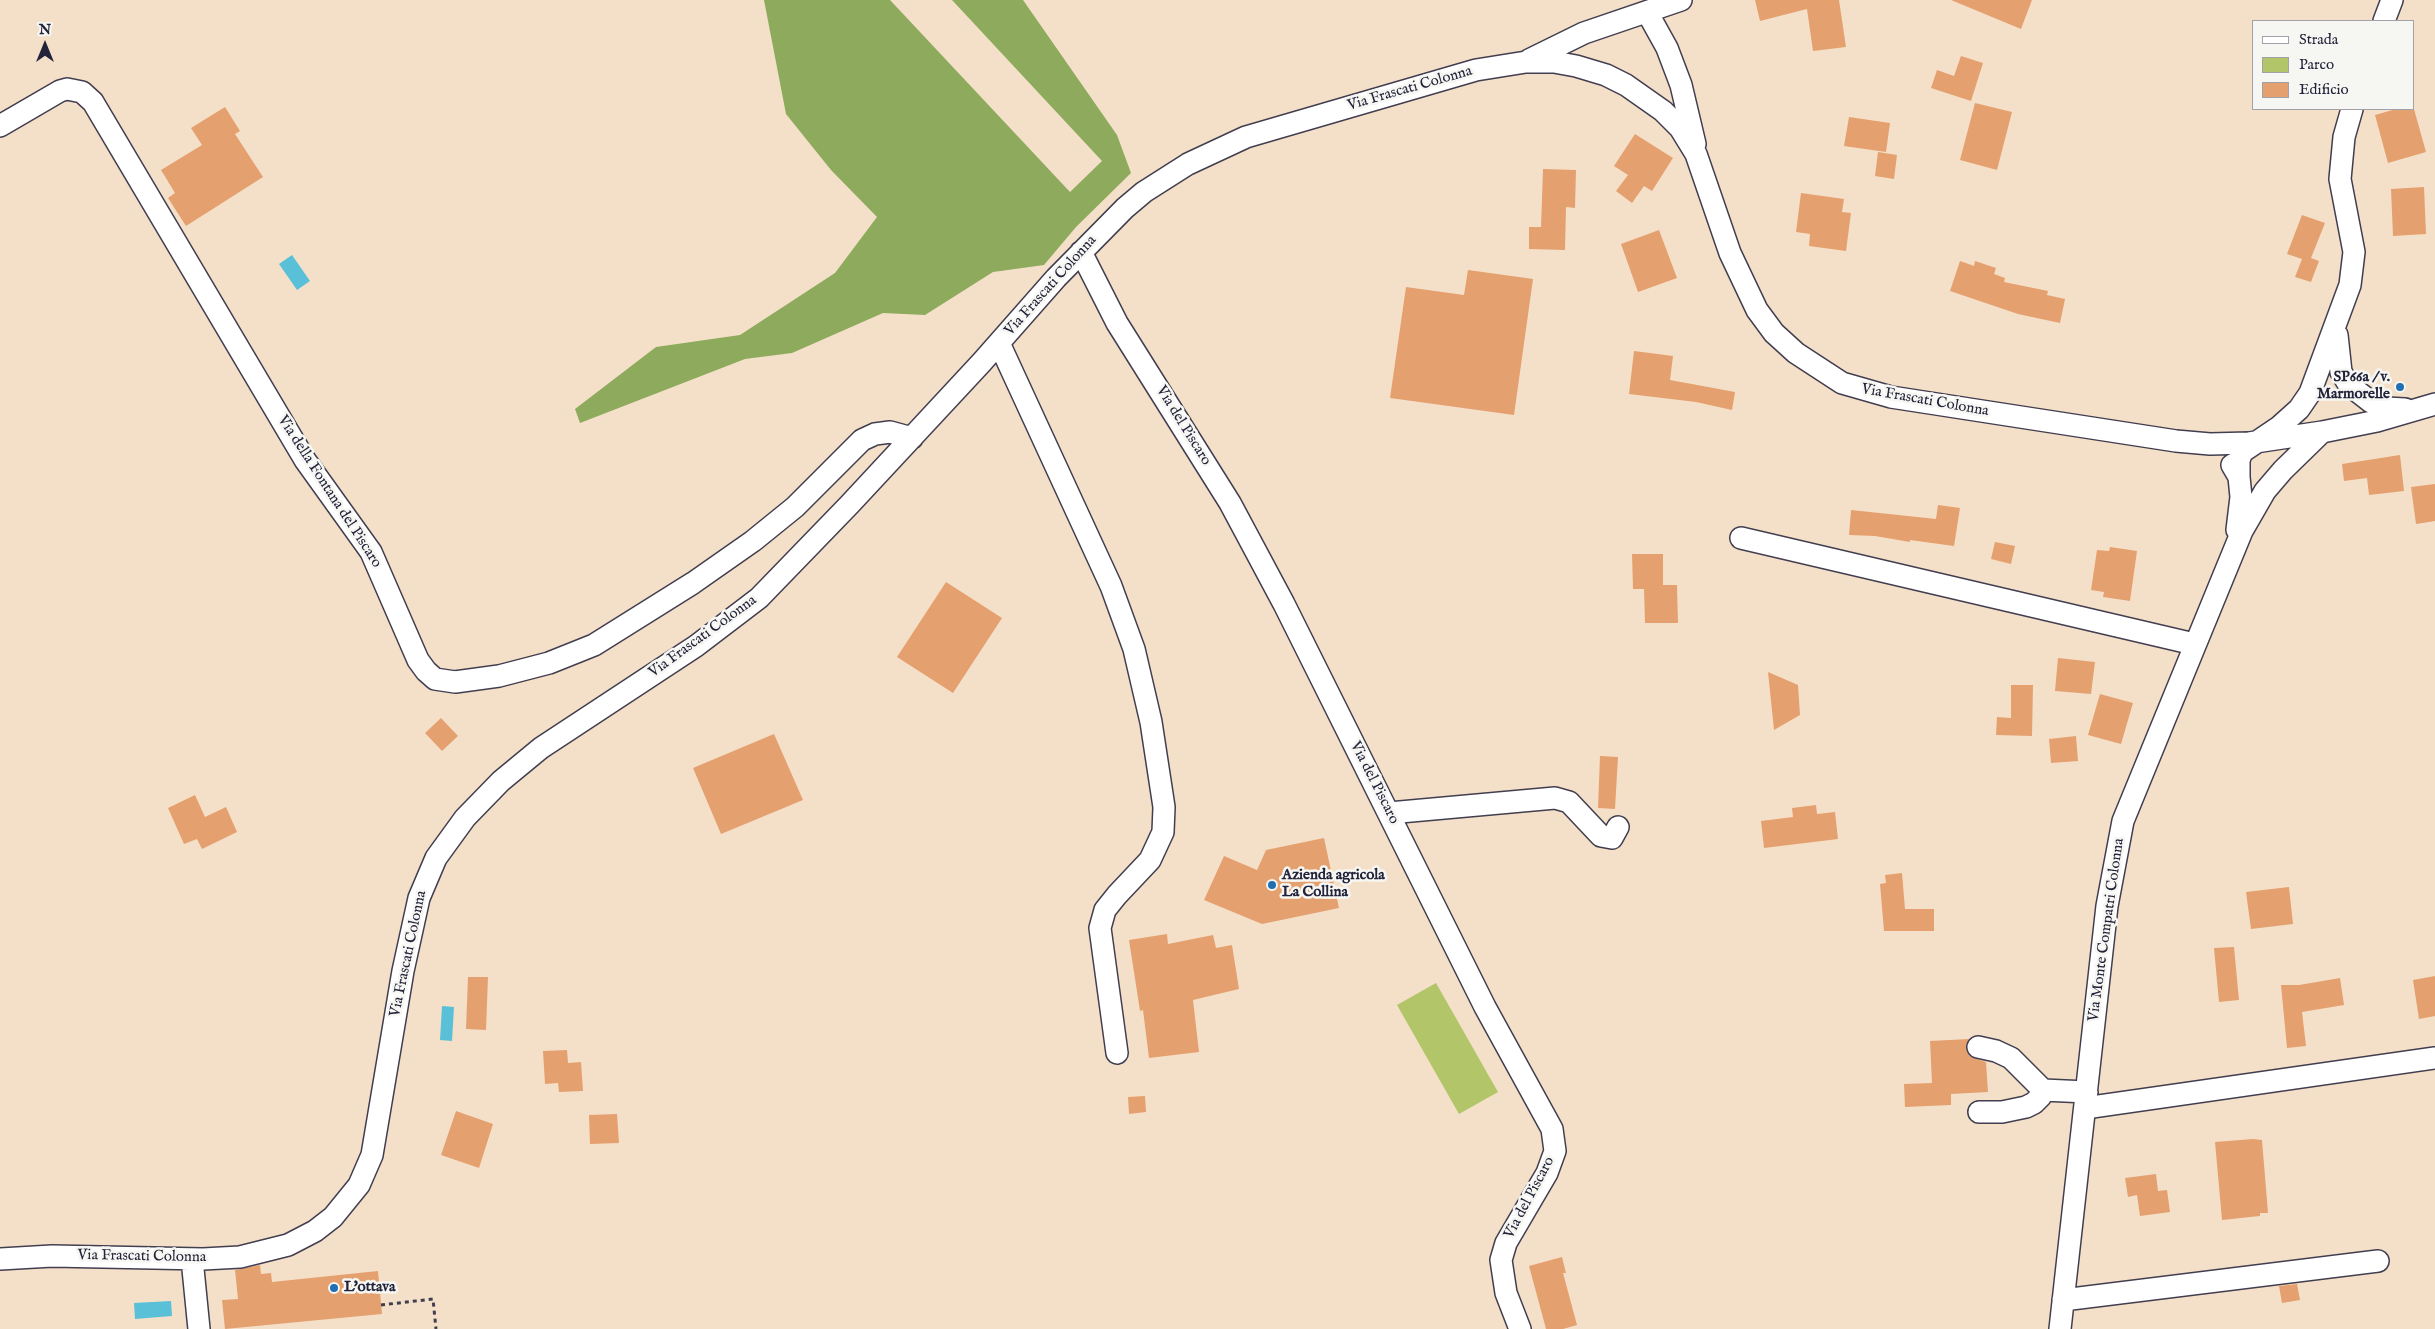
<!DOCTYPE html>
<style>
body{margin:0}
#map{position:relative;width:2435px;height:1329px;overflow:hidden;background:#f4e0c8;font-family:"IM FELL English",serif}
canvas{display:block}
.legend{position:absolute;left:2252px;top:20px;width:162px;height:90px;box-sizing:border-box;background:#f6f6f2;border:1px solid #a1a1a9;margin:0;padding:6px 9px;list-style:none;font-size:15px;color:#22223b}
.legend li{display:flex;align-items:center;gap:10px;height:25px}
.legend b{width:25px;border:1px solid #a1a1a9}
.north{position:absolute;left:20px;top:20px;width:50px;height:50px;-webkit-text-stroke:4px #f6f6f2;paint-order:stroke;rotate:0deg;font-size:14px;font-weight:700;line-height:20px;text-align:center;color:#22223b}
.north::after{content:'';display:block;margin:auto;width:18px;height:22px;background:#22223b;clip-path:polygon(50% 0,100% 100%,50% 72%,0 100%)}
</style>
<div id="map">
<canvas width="2435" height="1329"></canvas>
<ul class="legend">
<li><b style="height:6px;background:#fff"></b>Strada</li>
<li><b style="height:14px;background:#b2c569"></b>Parco</li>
<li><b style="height:14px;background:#e5a06f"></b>Edificio</li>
</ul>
<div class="north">N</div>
</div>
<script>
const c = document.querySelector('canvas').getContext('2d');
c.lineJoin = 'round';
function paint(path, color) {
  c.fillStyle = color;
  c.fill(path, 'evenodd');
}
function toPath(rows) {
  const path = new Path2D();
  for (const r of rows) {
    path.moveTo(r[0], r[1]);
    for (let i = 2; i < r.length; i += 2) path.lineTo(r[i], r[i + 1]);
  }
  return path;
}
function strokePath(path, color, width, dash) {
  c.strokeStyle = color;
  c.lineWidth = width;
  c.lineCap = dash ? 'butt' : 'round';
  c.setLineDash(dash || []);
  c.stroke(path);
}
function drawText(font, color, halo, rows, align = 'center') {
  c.font = font + ' "IM FELL English",serif';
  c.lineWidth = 5;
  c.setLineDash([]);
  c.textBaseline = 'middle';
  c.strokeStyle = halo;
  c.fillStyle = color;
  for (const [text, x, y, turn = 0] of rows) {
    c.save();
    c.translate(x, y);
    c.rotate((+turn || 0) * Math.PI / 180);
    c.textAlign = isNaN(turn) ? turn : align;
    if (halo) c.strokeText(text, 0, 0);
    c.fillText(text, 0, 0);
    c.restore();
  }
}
const green = toPath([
 [1436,983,1498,1092,1459,1114,1397,1005]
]);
const forest = toPath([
 [764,0,890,0,1070,192,1102,161,952,0,1023,0,1117,135,1131,173,1076,227,1044,265,993,272,925,315,883,313,792,353,745,359,580,423,575,409,656,347,740,335,835,273,877,217,831,170,786,114]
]);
const water = toPath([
 [292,255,310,281,297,290,279,264],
 [442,1006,454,1007,452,1041,440,1040],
 [171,1301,172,1316,135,1319,134,1303]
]);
const building = toPath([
 [1755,0,1839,0,1846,47,1813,51,1807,9,1760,21],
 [1951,0,2032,0,2021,29],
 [1961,56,1983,63,1971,101,1931,88,1937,70,1954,76],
 [1975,103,2012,112,1997,170,1960,160],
 [225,107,240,131,235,134,263,177,186,226,168,198,175,193,161,170,202,145,191,128],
 [2396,109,2414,109,2426,152,2388,163,2375,115],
 [1849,117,1890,123,1886,152,1844,146],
 [1635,134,1673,158,1652,191,1644,186,1632,203,1616,191,1628,175,1614,166],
 [1878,152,1897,155,1894,179,1875,176],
 [1543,169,1576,170,1575,208,1566,207,1565,250,1529,249,1529,227,1541,227],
 [2424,187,2426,234,2393,236,2391,189],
 [1801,193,1844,199,1842,212,1851,213,1846,251,1809,246,1810,234,1796,232],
 [2302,215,2325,223,2311,258,2319,261,2311,282,2295,277,2302,259,2287,254],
 [1659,230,1677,278,1638,292,1621,244],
 [1960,261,1974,266,1975,261,1996,268,1994,274,2005,278,2004,282,2048,291,2047,295,2065,299,2060,323,2018,314,1950,291],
 [1468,270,1533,279,1514,415,1390,398,1406,287,1464,295],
 [1634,351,1673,356,1670,380,1735,392,1732,410,1696,402,1629,394],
 [2400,455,2404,491,2369,495,2367,478,2344,481,2342,464],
 [2435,484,2435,521,2416,524,2411,487],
 [1938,505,1960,508,1954,546,1910,540,1910,542,1875,536,1849,535,1851,510,1936,519],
 [1995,542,2015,546,2011,564,1991,559],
 [2110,547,2137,551,2130,601,2103,597,2104,592,2091,590,2097,550,2109,551],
 [1632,554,1663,554,1663,585,1677,585,1678,623,1645,623,1644,589,1633,589],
 [946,582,1002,618,953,693,897,657],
 [2058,658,2095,662,2091,694,2055,691],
 [1768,672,1798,685,1800,715,1774,730],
 [2011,685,2033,685,2032,736,1996,735,1997,717,2011,718],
 [2100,694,2133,703,2121,744,2088,735],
 [441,718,458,736,442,751,425,733],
 [774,734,803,800,721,834,693,768],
 [2076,736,2078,761,2051,763,2049,739],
 [1600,756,1618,757,1615,809,1598,808],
 [195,795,205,817,226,807,237,832,202,849,197,839,184,844,168,808],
 [1816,805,1817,814,1835,812,1838,839,1764,848,1761,821,1793,817,1792,808],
 [1324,838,1339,908,1262,924,1204,900,1224,856,1257,870,1266,850],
 [1902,873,1905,909,1934,909,1934,931,1884,931,1880,884,1886,883,1885,875],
 [2289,887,2293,924,2251,929,2246,892],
 [1167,934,1168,944,1213,935,1216,948,1232,945,1239,989,1193,1000,1199,1052,1149,1058,1143,1010,1140,1011,1129,940],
 [2234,947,2239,1000,2219,1002,2214,948],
 [2435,976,2435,1016,2419,1019,2413,980],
 [468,977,488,977,486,1030,466,1029],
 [2340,978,2344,1005,2302,1012,2306,1046,2287,1048,2281,985,2299,985],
 [1969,1039,1966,1045,1969,1056,1986,1062,1988,1092,1951,1094,1951,1105,1905,1107,1904,1084,1932,1083,1930,1041],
 [567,1050,568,1063,581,1062,583,1091,559,1092,558,1083,545,1084,543,1051],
 [1145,1096,1146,1112,1129,1114,1128,1097],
 [456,1111,493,1124,479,1168,441,1155],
 [617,1114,619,1143,590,1144,589,1115],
 [2253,1139,2262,1140,2268,1213,2260,1213,2260,1216,2222,1220,2215,1142],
 [2156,1174,2158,1191,2167,1190,2170,1212,2140,1216,2137,1195,2128,1197,2125,1178],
 [1562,1257,1566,1273,1563,1273,1577,1325,1563,1329,1546,1329,1529,1266],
 [260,1265,261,1274,271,1273,272,1282,378,1271,382,1314,225,1329,222,1300,238,1299,235,1270],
 [2297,1284,2300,1300,2282,1303,2279,1286]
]);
const path = toPath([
 [381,1305,433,1299,436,1329]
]);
const minor = toPath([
 [1647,12,1667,48,1681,85,1695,144],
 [2384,21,2392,0],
 [1529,60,1584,33,1681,0],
 [0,126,60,91,67,89,82,92,93,102,305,460,371,552,418,660,426,671,435,679,455,682,499,676,549,663,594,645,693,583,753,541,795,507,862,440,875,434,890,432,912,438],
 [1081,252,1117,323,1230,503,1284,604,1485,1007,1552,1129,1555,1151,1547,1173,1506,1243,1501,1260,1506,1293,1520,1329],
 [2337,335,2341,372,2349,385,2371,402,2386,408,2405,409],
 [999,343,1111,586,1134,649,1151,722,1164,807,1163,832,1150,860,1117,895,1105,910,1100,928,1117,1053],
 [2232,465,2239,477,2241,497,2237,530],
 [2239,477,2239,460,2242,452,2279,427,2299,409,2310,393,2350,285,2354,252,2340,179,2344,137,2352,109],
 [1741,538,2194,644],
 [1389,813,1555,798,1569,802,1601,836,1612,838,1618,827],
 [1978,1047,1996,1051,2011,1058,2043,1090,2041,1096,2034,1103,2026,1107,2002,1112,1979,1112],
 [2043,1090,2087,1092],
 [2085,1108,2435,1058],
 [0,1259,52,1256,203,1259,240,1257,288,1245,315,1231,333,1217,359,1185,372,1155,403,971,419,898,436,858,465,818,501,781,541,748,696,646,759,598,850,504,982,362,1056,278,1125,208,1144,192,1188,164,1246,137,1476,70,1526,62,1554,62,1576,66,1606,75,1626,85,1663,111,1680,128,1696,154,1730,253,1757,310,1774,333,1796,353,1842,383,1891,397,2176,441,2210,444,2249,443,2322,432,2377,421,2435,404],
 [192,1259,199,1329],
 [2063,1300,2378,1261],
 [2060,1329,2107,906,2123,821,2242,531,2265,491,2283,470,2322,432]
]);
const markers = [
 [2400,387,5,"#1f6fb2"],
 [1272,885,5,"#1f6fb2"],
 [334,1288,5,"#1f6fb2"]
];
const streetNames = [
 ["Via Frascati Colonna",1410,89,-16],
 ["Via Frascati Colonna",1051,286,-48],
 ["Via Frascati Colonna",1925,401,10],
 ["Via del Piscaro",1183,426,58],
 ["Via della Fontana del Piscaro",329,492,57],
 ["Via Frascati Colonna",703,637,-36],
 ["Via del Piscaro",1374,783,63],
 ["Via Monte Compatri Colonna",2107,930,-82],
 ["Via Frascati Colonna",409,954,-78],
 ["Via del Piscaro",1530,1198,-62],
 ["Via Frascati Colonna",142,1257,1]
];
const poiNames = [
 ["SP66a / v.",2390,378,"right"],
 ["Marmorelle",2390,395,"right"],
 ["Azienda agricola",1282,876],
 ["La Collina",1282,893],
 ["L'ottava",344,1288]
];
paint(green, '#b2c569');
paint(forest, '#8daa5d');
paint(water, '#59c0d7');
paint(building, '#e5a06f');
strokePath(minor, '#423e50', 24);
strokePath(path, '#423e50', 3, [4, 4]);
strokePath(minor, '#fff', 21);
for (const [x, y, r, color] of markers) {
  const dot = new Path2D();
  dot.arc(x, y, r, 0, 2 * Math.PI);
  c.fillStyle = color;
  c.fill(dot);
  strokePath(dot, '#f6f6f2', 2);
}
drawText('15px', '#22223b', '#f6f6f2', streetNames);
drawText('bold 15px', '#22223b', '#f6f6f2', poiNames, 'left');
</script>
